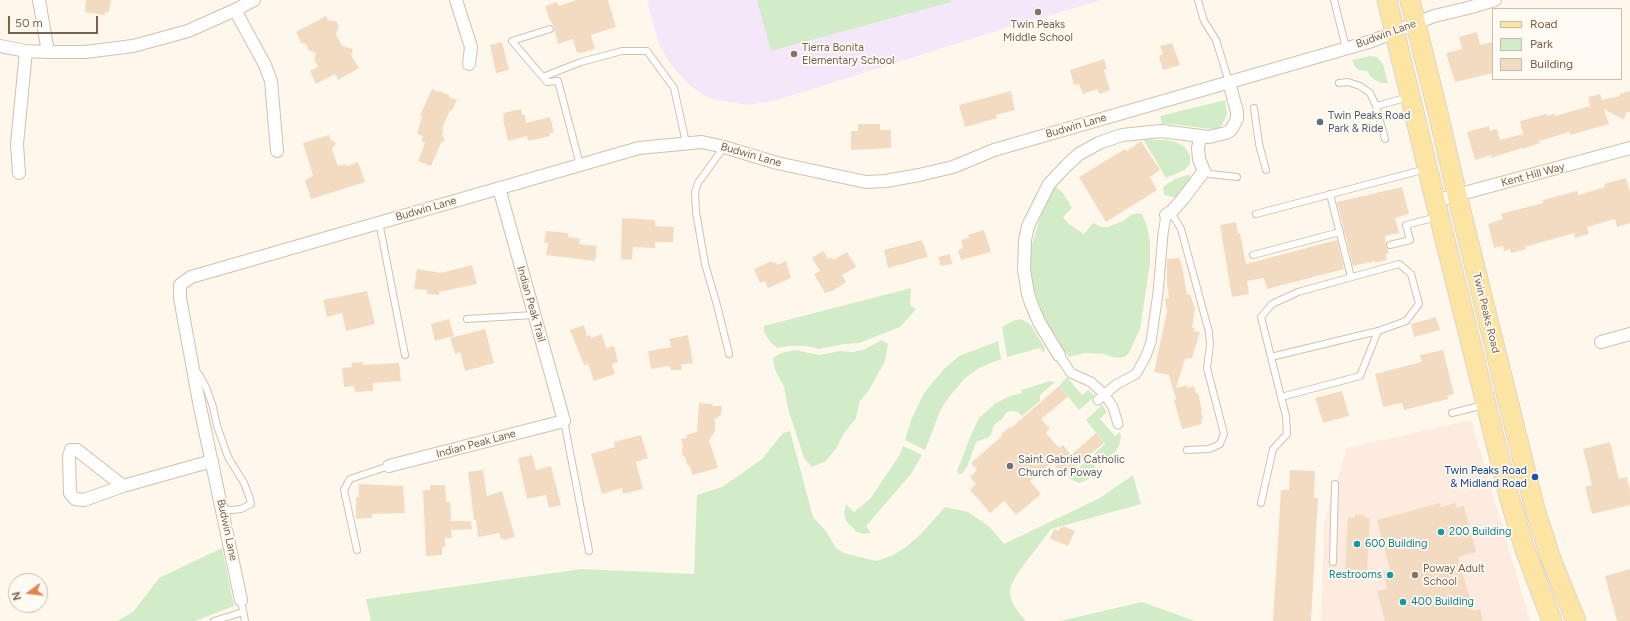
<!DOCTYPE html>
<style>
body{margin:0}
#map{position:relative;width:1630px;height:621px;overflow:hidden;background:#fdf8eb;font-family:Figtree,sans-serif}
canvas{display:block}
.legend{position:absolute;left:1492px;top:8px;width:130px;height:72px;box-sizing:border-box;background:#fffbf2;border:1px solid #cabdb0;margin:0;padding:5px 7px;list-style:none;font-size:12px;color:#7a614c}
.legend li{display:flex;align-items:center;gap:8px;height:20px}
.legend b{width:20px;border:1px solid #cabdb0}
.north{position:absolute;left:8px;top:573px;width:40px;height:40px;box-sizing:border-box;background:#fffbf2;border:1px solid #cabdb0;border-radius:50%;rotate:255deg;font-size:11px;font-weight:700;line-height:16px;text-align:center;color:#7a614c}
.north::after{content:'';display:block;margin:auto;width:14px;height:18px;background:#e8824f;clip-path:polygon(50% 0,100% 100%,50% 72%,0 100%)}
.scale{position:absolute;left:8px;top:16px;width:90px;height:18px;box-sizing:border-box;border:2px solid #7a614c;border-top:0;padding-left:5px;font-size:12px;line-height:14px;white-space:nowrap;color:#7a614c;-webkit-text-stroke:3px #fffbf2;paint-order:stroke}
</style>
<div id="map">
<canvas width="1630" height="621"></canvas>
<ul class="legend">
<li><b style="height:5px;background:#fce4a3"></b>Road</li>
<li><b style="height:11px;background:#d3ecc8"></b>Park</li>
<li><b style="height:11px;background:#f3dbc2"></b>Building</li>
</ul>
<div class="north">N</div>
<div class="scale">50 m</div>
</div>
<script>
const c = document.querySelector('canvas').getContext('2d');
c.lineJoin = 'round';
function paint(path, color) {
  c.fillStyle = color;
  c.fill(path, 'evenodd');
}
function toPath(rows) {
  const path = new Path2D();
  for (const r of rows) {
    path.moveTo(r[0], r[1]);
    for (let i = 2; i < r.length; i += 2) path.lineTo(r[i], r[i + 1]);
  }
  return path;
}
function strokePath(path, color, width, dash) {
  c.strokeStyle = color;
  c.lineWidth = width;
  c.lineCap = dash ? 'butt' : 'round';
  c.setLineDash(dash || []);
  c.stroke(path);
}
function drawText(font, color, halo, rows, align = 'center') {
  c.font = font + ' Figtree,sans-serif';
  c.lineWidth = 3.5;
  c.setLineDash([]);
  c.textBaseline = 'middle';
  c.strokeStyle = halo;
  c.fillStyle = color;
  for (const [text, x, y, turn = 0] of rows) {
    c.save();
    c.translate(x, y);
    c.rotate((+turn || 0) * Math.PI / 180);
    c.textAlign = isNaN(turn) ? turn : align;
    if (halo) c.strokeText(text, 0, 0);
    c.fillText(text, 0, 0);
    c.restore();
  }
}
const commercial = toPath([
 [1471,420,1530,621,1321,621,1324,523,1347,448]
]);
const education = toPath([
 [647,0,1103,0,1019,24,774,101,747,105,712,99,702,94,688,84,678,73,669,62,660,46,655,31]
]);
const green = toPath([
 [757,0,950,0,951,2,771,51],
 [1370,56,1377,57,1383,64,1388,83,1380,83,1372,78,1367,71,1359,70,1356,68,1352,60],
 [1225,100,1227,113,1225,119,1222,125,1218,129,1211,129,1171,124,1162,124,1160,116],
 [1143,139,1165,140,1176,142,1186,148,1190,156,1190,164,1185,170,1166,178],
 [1187,175,1190,175,1190,180,1176,198,1164,195,1163,187,1175,179],
 [1055,186,1063,193,1072,208,1063,217,1069,224,1084,234,1093,223,1102,227,1108,227,1123,221,1131,215,1138,213,1142,214,1147,226,1150,242,1150,264,1140,329,1129,353,1126,356,1120,358,1112,357,1104,354,1084,353,1069,357,1054,336,1044,318,1032,285,1030,264,1031,248,1044,205],
 [911,288,910,305,916,309,900,327,859,343,844,344,819,349,806,346,788,346,777,348,770,342,764,332,764,326],
 [1021,319,1030,324,1045,348,1044,353,1040,348,1007,357,1002,327,1013,321],
 [882,340,888,344,885,361,869,390,860,401,856,418,844,433,837,447,826,461,812,467,804,458,789,412,784,387,775,370,773,358,781,353,795,350,819,355,840,351,853,352,865,349],
 [998,341,1001,359,979,368,964,379,949,397,941,409,925,450,905,440,911,420,924,393,944,369,959,356],
 [1067,377,1082,395,1088,390,1095,396,1079,410,1059,386],
 [1050,381,1055,382,1040,395,1040,401,1022,416,1018,412,1011,411,1006,413,1002,419,993,426,992,432,989,437,976,442,967,467,962,474,958,474,957,471,971,435,979,418,986,412,996,403,1010,396,1022,393,1021,390],
 [1102,405,1107,412,1100,419,1115,436,1120,432,1121,437,1119,446,1115,452,1110,456,1099,460,1094,454,1105,444,1086,420],
 [790,431,813,517,826,531,836,548,844,553,876,561,893,555,906,547,921,534,945,507,968,512,990,527,1004,544,1100,498,1133,475,1141,504,1051,529,1017,574,1011,586,1010,592,1012,602,1019,613,1026,621,371,621,366,599,582,569,694,574,697,495,722,487,761,460,783,433],
 [903,446,922,455,911,474,866,526,871,533,864,534,857,532,846,521,844,514,846,504,854,512,870,499,899,456],
 [1091,457,1096,463,1095,467,1092,476,1087,480,1079,483,1072,480,1068,477],
 [222,548,234,606,195,621,117,621,133,612,159,578],
 [1142,602,1195,621,1060,621]
]);
const building = toPath([
 [86,0,111,0,109,12,105,12,105,15,85,12],
 [577,0,608,0,616,27,591,35,595,49,581,53,580,52,577,53,573,39,558,44,554,27,551,21,550,21,545,6,557,2,559,6],
 [326,16,328,20,337,22,339,26,336,34,342,46,353,49,351,55,359,68,338,80,335,74,316,84,310,71,318,67,314,59,316,53,309,50,305,43,302,44,296,32],
 [1477,32,1480,45,1493,42,1493,73,1455,82,1446,53,1462,49,1459,37],
 [502,42,509,70,496,73,490,45],
 [1172,43,1180,65,1163,70,1159,56,1163,54,1160,46],
 [1104,59,1107,69,1104,70,1110,90,1099,94,1097,89,1083,94,1079,84,1074,85,1070,70],
 [432,89,439,92,439,91,449,95,449,97,457,100,452,111,450,110,442,129,444,130,442,134,445,141,441,143,431,166,418,161,425,143,421,141,423,136,417,134,422,116,420,115],
 [1011,91,1015,110,996,115,997,118,965,127,959,105],
 [1630,91,1630,112,1626,113,1624,120,1604,109,1609,124,1570,135,1569,132,1546,139,1539,141,1540,143,1523,149,1522,148,1491,158,1491,155,1475,160,1467,132,1489,126,1490,131,1497,129,1500,140,1523,134,1520,121,1546,114,1547,116,1554,114,1555,116,1590,106,1588,97,1600,94,1602,100,1620,96,1619,94],
 [521,109,522,115,525,115,526,123,550,117,554,132,549,133,550,136,528,141,527,136,508,141,503,120,504,119,503,113],
 [858,124,880,124,880,130,891,130,891,148,851,150,851,131,858,131],
 [329,135,331,140,336,143,332,149,338,166,344,164,347,166,358,162,365,182,311,199,305,180,313,176,303,143],
 [1141,141,1160,170,1150,177,1157,190,1106,222,1079,177,1125,149,1127,151],
 [1626,178,1630,192,1630,223,1617,227,1615,219,1587,227,1589,234,1575,238,1574,233,1525,247,1526,249,1511,253,1510,249,1504,251,1503,246,1494,248,1488,224,1503,219,1501,214,1543,203,1543,200,1577,191,1579,195,1605,187,1604,184],
 [1402,187,1409,214,1395,218,1399,233,1385,236,1386,246,1389,253,1386,254,1387,260,1375,263,1375,261,1353,266,1337,202],
 [622,218,655,220,655,226,674,227,673,242,655,242,655,248,633,247,632,260,621,259],
 [1236,222,1238,234,1240,233,1246,264,1337,240,1344,269,1267,289,1264,278,1247,281,1249,294,1232,297,1220,225],
 [984,230,991,252,961,260,958,251,963,248,961,240,969,238,968,235],
 [546,231,568,233,568,237,580,239,579,244,597,246,595,261,546,255,548,243,544,243],
 [922,240,928,257,888,268,884,250],
 [823,251,829,259,832,257,833,260,847,252,856,267,842,275,846,282,834,290,825,293,814,274,820,271,812,258],
 [950,254,952,264,941,266,938,257],
 [1179,258,1182,266,1187,295,1190,294,1195,309,1192,328,1195,328,1194,331,1200,332,1192,358,1185,359,1176,388,1187,385,1187,388,1194,386,1196,394,1198,393,1202,411,1201,412,1203,418,1201,419,1202,424,1182,429,1174,400,1176,399,1169,375,1154,372,1167,311,1165,299,1169,298,1167,285,1167,259],
 [772,261,773,263,775,262,777,265,786,261,791,278,768,288,765,281,760,283,754,269],
 [472,265,477,284,439,292,439,295,427,294,427,290,414,289,417,269,441,273],
 [367,291,375,324,346,331,342,313,327,317,323,300],
 [1436,317,1440,330,1414,337,1411,324],
 [449,319,454,336,435,341,431,324],
 [584,325,587,336,590,335,591,338,602,334,606,348,614,346,618,362,612,364,615,374,594,381,588,364,584,365,570,330],
 [485,329,494,363,465,371,460,352,455,354,450,338],
 [688,335,693,363,681,365,682,370,671,370,669,366,651,369,648,351,671,347,669,339],
 [1443,350,1454,394,1447,396,1448,399,1404,410,1402,403,1383,407,1375,374,1422,362,1420,355],
 [363,362,363,365,399,363,401,381,373,383,373,391,355,392,354,386,344,387,342,368,352,367,351,363],
 [1059,386,1068,397,1041,419,1050,429,1046,433,1059,448,1063,445,1071,455,1096,433,1104,443,1064,476,1052,462,1030,481,1041,494,1016,515,1004,501,990,513,970,490,976,484,970,477,977,470,971,463,1002,436,1001,434,1010,427,1011,428],
 [1342,391,1349,416,1323,423,1315,398],
 [699,403,713,404,712,406,722,406,721,415,715,419,715,432,709,440,718,468,692,475,690,466,688,466,685,457,683,456,682,450,683,447,681,439,687,438,686,435,697,432],
 [641,435,648,458,636,462,643,489,623,494,622,488,602,494,591,454,615,447,614,442],
 [1610,442,1619,479,1627,477,1630,491,1630,505,1592,514,1585,487,1592,485,1583,449],
 [532,455,536,470,551,466,561,505,549,508,546,495,527,499,518,458],
 [483,470,487,496,502,491,515,537,504,540,503,538,501,539,499,533,478,537,476,520,474,520,468,472],
 [1290,470,1315,471,1314,498,1318,498,1311,621,1273,621,1281,490,1289,490],
 [359,484,403,486,405,513,372,514,372,518,356,519,356,497,359,497],
 [430,485,445,485,446,502,450,502,451,521,471,521,472,529,451,530,452,538,445,538,445,547,442,547,442,555,426,556,423,490,430,490],
 [1440,503,1441,507,1455,503,1457,508,1464,506,1476,552,1458,557,1473,611,1480,609,1483,621,1385,621,1377,591,1387,589,1383,572,1390,570,1377,520],
 [1355,515,1365,515,1364,518,1370,518,1367,571,1345,570,1348,517,1355,518],
 [1063,526,1075,531,1068,546,1050,539,1054,529,1059,531,1060,527,1063,528],
 [1630,569,1630,621,1617,621,1605,576]
]);
const service = toPath([
 [1198,0,1204,21,1216,40,1229,82],
 [1334,0,1346,48],
 [550,29,512,41,547,82,558,81,580,165],
 [543,77,581,62,622,51,647,51,674,88,686,143],
 [1339,83,1348,82,1360,86,1370,93,1376,106,1385,139],
 [1376,106,1409,97],
 [1254,108,1259,144,1266,170],
 [724,147,698,183,695,192,696,212,705,264,717,305,729,354],
 [1204,171,1210,174,1237,177],
 [1330,194,1351,277],
 [1171,212,1181,229,1209,332,1210,345,1207,368,1224,434,1220,444,1209,449,1187,450],
 [1256,214,1426,169],
 [379,222,405,355],
 [1390,245,1410,240,1406,225,1437,217],
 [1253,255,1340,232],
 [467,319,534,315],
 [198,373,206,387,213,407,217,426,228,457,244,483,250,499,251,504,241,509,232,510,222,509],
 [1281,397,1360,376,1378,331],
 [1452,413,1484,405],
 [564,421,589,551],
 [1261,503,1273,449,1287,434,1286,416,1281,397,1261,317,1272,304,1298,292,1399,264,1411,274,1419,304,1406,321,1378,331,1271,357],
 [357,550,344,490,350,479,389,466],
 [1333,562,1335,484],
 [241,600,245,621],
 [214,621,243,612]
]);
const pedestrian = toPath([
 [1059,355,1071,373,1091,382,1105,395,1113,407,1118,424],
 [1098,400,1117,384,1136,374,1146,356,1151,342,1158,293,1163,234,1166,215]
]);
const minor = toPath([
 [39,0,48,52],
 [456,0,471,47,469,64],
 [235,10,265,65,271,81,277,151],
 [0,46,26,51,48,52,85,52,133,46,188,31,235,10,254,0],
 [19,173,17,144,26,51],
 [1435,201,1630,148],
 [1166,215,1171,212,1182,200,1204,171,1199,159,1198,148,1200,137],
 [1601,342,1630,334],
 [1059,355,1039,322,1031,303,1028,294,1024,270,1025,240,1028,226,1049,184,1066,166,1079,154,1099,143,1122,135,1161,131,1209,137,1226,133,1231,130,1237,119,1237,112,1229,82],
 [389,466,564,421,499,188],
 [123,486,84,500,75,499,70,493,69,456,71,450,77,450,123,486,212,461],
 [241,600,199,402,180,298,180,285,191,277,639,148,702,142,724,147,777,163,866,182,886,181,919,175,953,167,994,150,1372,41,1434,16,1468,8,1495,0]
]);
const primary = toPath([
 [1387,0,1439,216,1509,496,1524,547,1552,621],
 [1410,0,1439,117,1457,195,1535,509,1551,559,1576,621]
]);
const markers = [
 [1038,12,4,"#8d6e63"],
 [794,54,4,"#8d6e63"],
 [1320,122,4,"#5c6f8a"],
 [1010,466,4,"#6b7280"],
 [1535,477,4,"#1a4fb4"],
 [1441,532,4,"#0f9aa8"],
 [1357,544,4,"#0f9aa8"],
 [1390,575,4,"#0f9aa8"],
 [1415,575,4,"#8d6e63"],
 [1403,602,4,"#0f9aa8"]
];
const educationNames = [
 ["Twin Peaks",1038,25,"center"],
 ["Middle School",1038,38,"center"],
 ["Tierra Bonita",802,48],
 ["Elementary School",802,61],
 ["Poway Adult",1423,569],
 ["School",1423,582]
];
const streetNames = [
 ["Budwin Lane",1386,34,-20],
 ["Budwin Lane",1076,126,-16],
 ["Budwin Lane",751,155,16],
 ["Kent Hill Way",1533,175,-15],
 ["Budwin Lane",426,209,-16],
 ["Indian Peak Trail",531,304,74],
 ["Twin Peaks Road",1486,313,76],
 ["Indian Peak Lane",476,444,-15],
 ["Budwin Lane",227,530,78]
];
const serviceNames = [
 ["Twin Peaks Road",1328,116],
 ["Park & Ride",1328,129]
];
const worshipNames = [
 ["Saint Gabriel Catholic",1018,460],
 ["Church of Poway",1018,473]
];
const transitNames = [
 ["Twin Peaks Road",1527,471],
 ["& Midland Road",1527,484]
];
const cultureNames = [
 ["200 Building",1449,532],
 ["600 Building",1365,544],
 ["Restrooms",1382,575,"right"],
 ["400 Building",1411,602]
];
paint(commercial, '#fdebdf');
paint(education, '#f5e7fa');
paint(green, '#d3ecc8');
paint(building, '#f3dbc2');
strokePath(service, '#d1c1af', 8);
strokePath(pedestrian, '#d1c1af', 11);
strokePath(minor, '#d1c1af', 14);
strokePath(primary, '#dcd6d0', 21);
strokePath(service, '#fff', 6);
strokePath(pedestrian, '#fff', 9);
strokePath(minor, '#fff', 12);
strokePath(primary, '#fce4a3', 19);
for (const [x, y, r, color] of markers) {
  const dot = new Path2D();
  dot.arc(x, y, r, 0, 2 * Math.PI);
  c.fillStyle = color;
  c.fill(dot);
  strokePath(dot, '#fffbf2', 1.5);
}
drawText('11px', '#785e54', '#fffbf2', educationNames, 'left');
drawText('11px', '#7a614c', '#fffbf2', streetNames);
drawText('11px', '#4e5e75', '#fffbf2', serviceNames, 'left');
drawText('11px', '#5b616d', '#fffbf2', worshipNames, 'left');
drawText('11px', '#164399', '#fffbf2', transitNames, 'right');
drawText('11px', '#0d838f', '#fffbf2', cultureNames, 'left');
</script>
